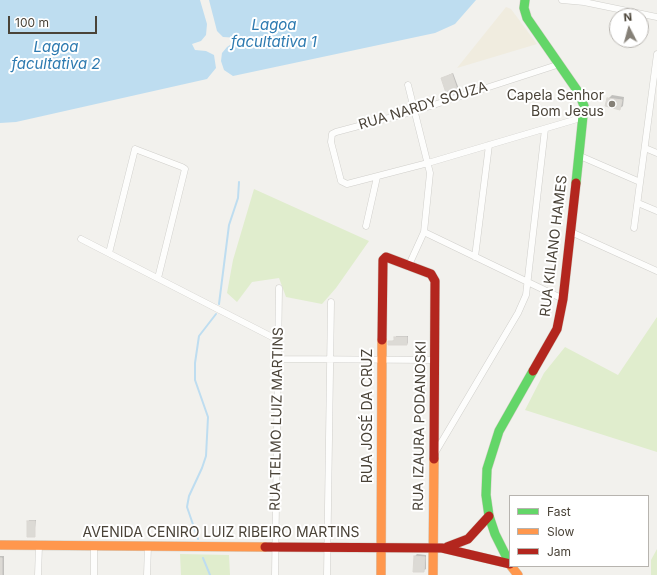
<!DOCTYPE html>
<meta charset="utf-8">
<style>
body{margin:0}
#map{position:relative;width:657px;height:575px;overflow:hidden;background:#f2f1ed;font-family:Inter,sans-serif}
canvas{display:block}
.legend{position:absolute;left:509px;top:495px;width:140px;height:72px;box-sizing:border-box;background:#fff;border:1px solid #b7b4af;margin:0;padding:5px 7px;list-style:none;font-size:12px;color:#4a4338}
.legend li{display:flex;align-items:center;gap:8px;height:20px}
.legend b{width:20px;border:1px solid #b7b4af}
.north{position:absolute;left:609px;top:8px;width:40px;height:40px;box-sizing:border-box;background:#fff;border:1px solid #b7b4af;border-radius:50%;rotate:354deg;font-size:11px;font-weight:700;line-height:16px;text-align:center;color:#4a4338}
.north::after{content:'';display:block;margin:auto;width:14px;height:18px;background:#858077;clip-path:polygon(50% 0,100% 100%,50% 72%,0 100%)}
.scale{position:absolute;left:8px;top:16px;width:89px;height:18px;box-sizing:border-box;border:2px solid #4a4338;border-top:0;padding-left:5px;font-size:12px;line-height:14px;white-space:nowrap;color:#4a4338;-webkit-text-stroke:3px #fff;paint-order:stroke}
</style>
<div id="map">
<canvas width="657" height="575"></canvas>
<ul class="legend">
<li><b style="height:5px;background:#63d668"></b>Fast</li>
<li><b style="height:5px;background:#ff974d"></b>Slow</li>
<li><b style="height:5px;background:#b3261e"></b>Jam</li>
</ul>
<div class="north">N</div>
<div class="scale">100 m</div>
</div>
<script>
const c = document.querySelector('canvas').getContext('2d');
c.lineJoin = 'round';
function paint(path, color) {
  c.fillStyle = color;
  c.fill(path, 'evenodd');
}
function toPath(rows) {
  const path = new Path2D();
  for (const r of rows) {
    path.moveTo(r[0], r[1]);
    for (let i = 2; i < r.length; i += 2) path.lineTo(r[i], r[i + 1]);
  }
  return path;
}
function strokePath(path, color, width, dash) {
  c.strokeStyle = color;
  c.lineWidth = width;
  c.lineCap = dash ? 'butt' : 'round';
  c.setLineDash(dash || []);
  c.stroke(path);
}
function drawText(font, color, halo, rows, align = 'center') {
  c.font = font + ' Inter,sans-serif';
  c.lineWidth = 4;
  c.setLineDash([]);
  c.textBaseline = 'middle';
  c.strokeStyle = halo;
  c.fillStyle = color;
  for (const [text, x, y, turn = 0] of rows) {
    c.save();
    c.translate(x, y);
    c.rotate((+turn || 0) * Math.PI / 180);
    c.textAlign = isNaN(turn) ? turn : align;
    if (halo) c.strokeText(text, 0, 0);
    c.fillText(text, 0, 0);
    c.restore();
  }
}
const education = toPath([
 [506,7,511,9,537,44,457,68]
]);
const green = toPath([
 [254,189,369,241,336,288,322,304,286,297,279,278,252,282,237,302,227,293,233,260],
 [657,317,657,452,525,410,544,373,565,347,618,375],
 [657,549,657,575,651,575,651,560],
 [180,554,229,555,230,575,181,575]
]);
const water = toPath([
 [0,0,200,0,207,24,206,35,201,41,192,44,195,50,206,51,214,55,216,68,207,79,16,122,0,123],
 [209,0,476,0,455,24,435,33,233,76,224,70,221,61,222,53,227,47,240,38,223,37,217,31]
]);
const shadow = toPath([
 [453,73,460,92,448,98,442,78],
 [612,95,624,97,623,106,619,109,608,99],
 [396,336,408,336,408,343,407,344,389,342,395,340],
 [29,520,36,520,34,536,28,522],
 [417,554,426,555,426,569,423,571,414,557],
 [0,556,4,556,4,575,0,575]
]);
const stream = toPath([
 [219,304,229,225,238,198,239,182],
 [198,539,187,507,189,496,202,468,206,456,208,417,195,380,195,363,199,336,216,314],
 [203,558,210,575]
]);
const building = toPath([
 [452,74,459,95,448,99,441,78,452,74],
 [607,98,622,100,620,110,605,106,607,98],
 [394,337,407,337,407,345,388,345,388,341,394,341,394,337],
 [27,521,35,521,35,537,27,537,27,521],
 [414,556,425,557,424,572,413,572,414,556],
 [0,558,2,558,2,575,0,575,0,558]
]);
const street = toPath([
 [562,0,584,2,657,17],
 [560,64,415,111,336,132,332,134,331,142,341,181,347,184,428,163,584,117],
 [408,85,430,173,424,232,409,265],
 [645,148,657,153],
 [580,156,640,182],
 [638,203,657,211],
 [366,226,377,177],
 [634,228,657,54],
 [424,232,563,299],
 [571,232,657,271],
 [81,239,278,340],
 [109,253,135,149,182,167,185,169,184,173,158,278],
 [475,257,489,145],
 [278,359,435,360],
 [435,453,518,313,526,295,545,129],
 [38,575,39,546],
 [94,575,94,546],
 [147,575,148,546],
 [275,575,279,288],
 [327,575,331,302]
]);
const fast = toPath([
 [525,0,524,8,527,18,579,93,584,106,576,183],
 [510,564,495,534,489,516,486,495,487,469,499,431,533,371]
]);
const slow = toPath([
 [0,545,265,547],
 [511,566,518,575],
 [381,575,382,340],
 [433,575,434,459]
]);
const jam = toPath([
 [382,340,383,260,386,257,431,274,435,281,434,459],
 [533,371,557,329,563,299,576,183],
 [265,547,442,548,510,564],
 [447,547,468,539,489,516]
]);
const markers = [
 [612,104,4,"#858077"]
];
const poiNames = [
 ["Capela Senhor",604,96],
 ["Bom Jesus",604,112]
];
const streetNames = [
 ["RUA NARDY SOUZA",423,106,-17],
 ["RUA KILIANO HAMES",554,246,-83],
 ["RUA JOSÉ DA CRUZ",368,416,-90],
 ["RUA TELMO LUIZ MARTINS",277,419,-89],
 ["RUA IZAURA PODANOSKI",420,426,-89],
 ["AVENIDA CENIRO LUIZ RIBEIRO MARTINS",221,533]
];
const waterNames = [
 ["Lagoa",274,25],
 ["facultativa 1",274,42],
 ["Lagoa",56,47],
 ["facultativa 2",56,64]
];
paint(education, '#f0ecdf');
paint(green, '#e0edcd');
paint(water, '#beddf0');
paint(shadow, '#0003');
strokePath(stream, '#beddf0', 2);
paint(building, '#dcdad5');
strokePath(building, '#dbd8d3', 1);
strokePath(street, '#d0cfcb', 7);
strokePath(fast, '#d2cec4', 10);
strokePath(slow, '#d2cec4', 10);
strokePath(jam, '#d2cec4', 10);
strokePath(street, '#fdfdfc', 6);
strokePath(fast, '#63d668', 9);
strokePath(slow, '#ff974d', 9);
strokePath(jam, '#b3261e', 9);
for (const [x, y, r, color] of markers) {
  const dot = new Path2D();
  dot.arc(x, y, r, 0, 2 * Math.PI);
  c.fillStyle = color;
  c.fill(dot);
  strokePath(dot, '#fff', 1.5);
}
drawText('14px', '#4a4338', '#fff', poiNames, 'right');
drawText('14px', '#4a4338', '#fff', streetNames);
drawText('italic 15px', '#2d7ab0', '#fff', waterNames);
</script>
